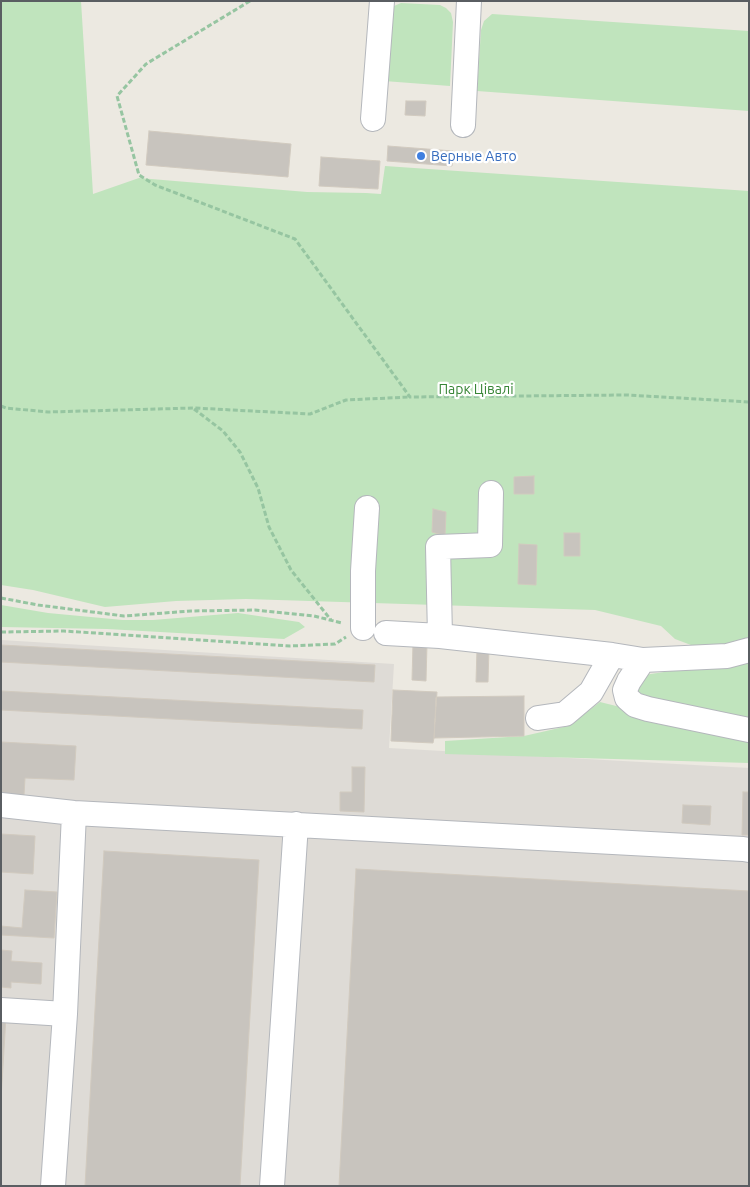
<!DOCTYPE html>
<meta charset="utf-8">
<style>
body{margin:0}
#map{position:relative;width:750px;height:1187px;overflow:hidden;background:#ece9e1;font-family:Ubuntu,sans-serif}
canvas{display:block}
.frame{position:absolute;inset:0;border:2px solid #5a5e62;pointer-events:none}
</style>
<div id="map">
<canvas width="750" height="1187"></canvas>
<div class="frame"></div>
</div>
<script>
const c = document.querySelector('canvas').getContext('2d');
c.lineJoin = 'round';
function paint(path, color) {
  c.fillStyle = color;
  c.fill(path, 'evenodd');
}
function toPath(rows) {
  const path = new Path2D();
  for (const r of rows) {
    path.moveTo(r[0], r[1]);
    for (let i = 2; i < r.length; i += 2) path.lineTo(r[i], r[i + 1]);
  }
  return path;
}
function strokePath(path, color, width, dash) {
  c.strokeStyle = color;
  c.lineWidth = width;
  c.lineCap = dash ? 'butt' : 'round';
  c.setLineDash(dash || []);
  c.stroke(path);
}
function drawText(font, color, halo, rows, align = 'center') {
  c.font = font + ' Ubuntu,sans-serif';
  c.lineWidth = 4.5;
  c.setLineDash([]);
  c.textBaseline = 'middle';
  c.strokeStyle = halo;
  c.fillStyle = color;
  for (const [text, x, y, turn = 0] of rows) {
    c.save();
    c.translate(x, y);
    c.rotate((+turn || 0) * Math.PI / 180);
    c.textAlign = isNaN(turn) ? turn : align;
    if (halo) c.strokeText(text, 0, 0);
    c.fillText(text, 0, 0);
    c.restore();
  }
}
const industrial = toPath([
 [1,640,394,664,389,748,749,768,749,1186,1,1186]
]);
const green = toPath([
 [1,1,81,1,93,194,139,178,307,192,366,193,381,194,385,166,749,191,749,637,724,645,699,648,675,639,661,626,595,610,246,599,176,601,105,607,33,590,1,585],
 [401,3,440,5,446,8,451,13,453,22,450,86,384,81,390,10,394,6],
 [492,14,749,31,749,111,477,91,481,30,484,21],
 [1,605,48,613,123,620,153,620,238,613,299,622,305,627,284,639,107,629,1,627],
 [749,657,749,719,635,696,644,675,724,663],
 [600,702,749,739,749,763,445,754,445,741,524,736,568,726]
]);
const building = toPath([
 [406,101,426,101,425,116,405,115,406,101],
 [149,131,291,144,288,177,146,165,149,131],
 [388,146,453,151,452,166,387,161,388,146],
 [321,157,380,161,378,189,319,186,321,157],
 [534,476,534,494,514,494,514,477,534,476],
 [433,509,446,512,445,536,432,532,433,509],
 [564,533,580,533,580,556,564,556,564,533],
 [519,544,537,545,536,585,518,584,519,544],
 [413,643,427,644,426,681,412,680,413,643],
 [1,645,375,665,374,682,1,662,1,645],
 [477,648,489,648,488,682,476,682,477,648],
 [393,690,437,692,434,738,433,743,391,741,393,690],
 [1,691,363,710,362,729,1,710,1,691],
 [524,696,524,736,434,738,436,697,524,696],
 [1,742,76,746,74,780,25,778,24,795,1,794,1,742],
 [352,767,365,767,364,812,340,811,340,792,352,792,352,767],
 [743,792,749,792,749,835,742,835,743,792],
 [683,805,711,806,710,825,682,823,683,805],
 [1,834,35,836,33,874,1,872,1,834],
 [104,851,259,860,240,1186,85,1186,104,851],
 [356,869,749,891,749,1186,339,1186,356,869],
 [25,890,57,892,54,938,1,935,1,926,22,928,25,890],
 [1,950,12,951,11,961,42,963,41,984,11,982,11,988,1,987,1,950],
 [1,1016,6,1016,1,1099,1,1016]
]);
const path = toPath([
 [250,1,146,64,117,96,139,175,155,185,295,239,410,397,627,395,749,402],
 [1,406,6,408,48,412,194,408,310,414,346,400,410,397],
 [194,409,223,431,240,452,258,488,269,527,291,570,331,620],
 [1,598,38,605,124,616,191,611,255,610,314,616,342,623],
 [1,632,64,631,290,646,335,644,346,637]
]);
const minor = toPath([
 [373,119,382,1],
 [463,125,469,1],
 [363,628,363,571,367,508],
 [386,633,440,636,612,655,643,660,727,656,749,650],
 [440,636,438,547,490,545,491,493],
 [643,660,629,681,625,690,627,698,635,705,648,709,749,730],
 [538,718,565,714,591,692,612,655],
 [1,805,74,813,743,849,749,850],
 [1,1010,65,1014],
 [53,1186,65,1014,74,813],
 [272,1186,296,824]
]);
const markers = [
 [421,156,5,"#3f7fe0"]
];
const shopNames = [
 ["Верные Авто",431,156]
];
const parkNames = [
 ["Парк Цівалі",476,389]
];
paint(industrial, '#dedbd6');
paint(green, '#c0e4bd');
paint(building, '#c8c4be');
strokePath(building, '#d1cabf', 1);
strokePath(minor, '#b4b7bc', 26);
strokePath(path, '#96c5a1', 3, [5, 2.5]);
strokePath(minor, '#fff', 24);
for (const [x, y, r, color] of markers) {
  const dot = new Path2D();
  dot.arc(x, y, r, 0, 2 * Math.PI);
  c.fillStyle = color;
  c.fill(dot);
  strokePath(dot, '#fff', 2);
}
drawText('14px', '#366cbe', '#fff', shopNames, 'left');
drawText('14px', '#378536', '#fff', parkNames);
</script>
